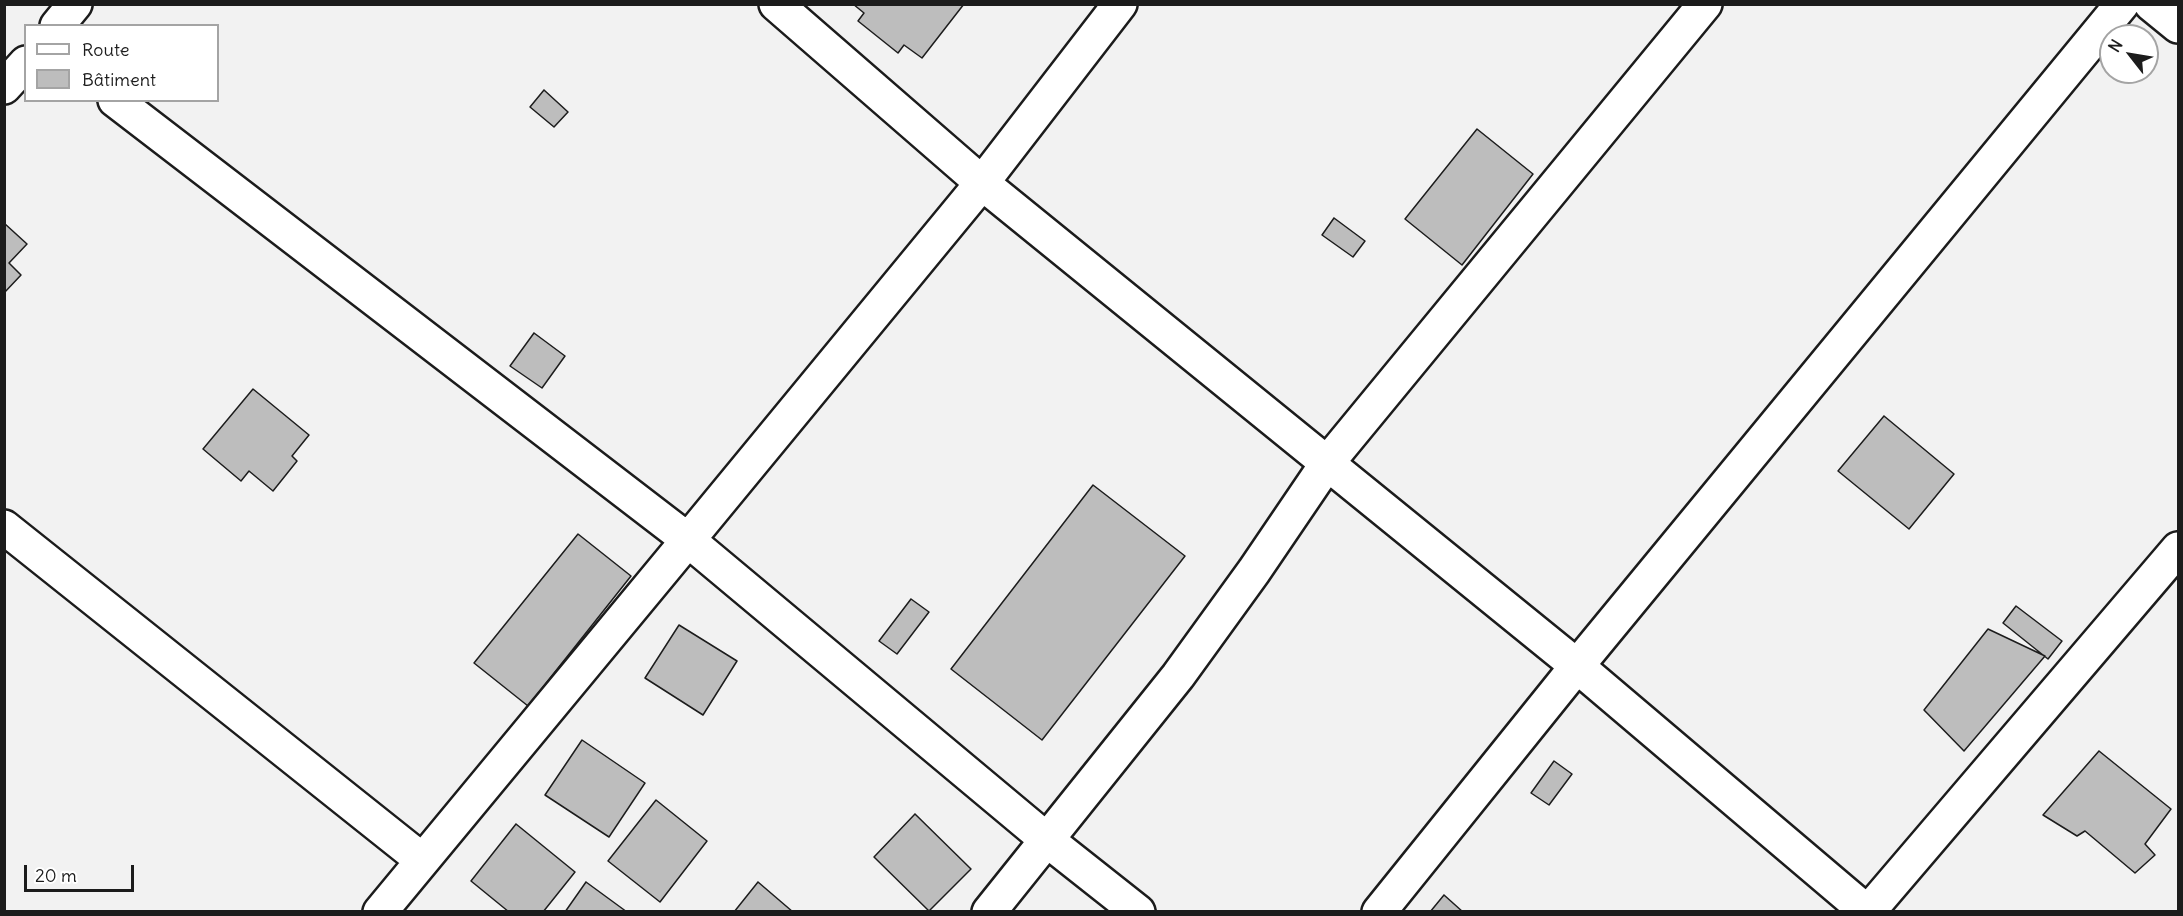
<!DOCTYPE html>
<meta charset="utf-8">
<style>
body{margin:0}
#map{position:relative;width:2183px;height:916px;overflow:hidden;background:#f2f2f2;font-family:Delius,sans-serif}
canvas{display:block}
.frame{position:absolute;inset:0;border:6px solid #1c1c1c;pointer-events:none}
.legend{position:absolute;left:24px;top:24px;width:195px;height:78px;box-sizing:border-box;background:#fff;border:2px solid #a4a4a4;margin:0;padding:8px 10px;list-style:none;font-size:18px;color:#1c1c1c}
.legend li{display:flex;align-items:center;gap:12px;height:30px}
.legend b{width:30px;border:2px solid #a4a4a4}
.north{position:absolute;left:2099px;top:24px;width:60px;height:60px;box-sizing:border-box;background:#fff;border:2px solid #a4a4a4;border-radius:50%;rotate:301deg;font-size:16px;font-weight:700;line-height:24px;text-align:center;color:#1c1c1c}
.north::after{content:'';display:block;margin:auto;width:21px;height:27px;background:#1c1c1c;clip-path:polygon(50% 0,100% 100%,50% 72%,0 100%)}
.scale{position:absolute;left:24px;top:865px;width:110px;height:27px;box-sizing:border-box;border:3px solid #1c1c1c;border-top:0;padding-left:8px;font-size:18px;line-height:21px;white-space:nowrap;color:#1c1c1c;-webkit-text-stroke:4px #fff;paint-order:stroke}
</style>
<div id="map">
<canvas width="2183" height="916"></canvas>
<div class="frame"></div>
<ul class="legend">
<li><b style="height:8px;background:#fff"></b>Route</li>
<li><b style="height:16px;background:#bdbdbd"></b>Bâtiment</li>
</ul>
<div class="north">N</div>
<div class="scale">20 m</div>
</div>
<script>
const c = document.querySelector('canvas').getContext('2d');
c.lineJoin = 'round';
function paint(path, color) {
  c.fillStyle = color;
  c.fill(path, 'evenodd');
}
function toPath(rows) {
  const path = new Path2D();
  for (const r of rows) {
    path.moveTo(r[0], r[1]);
    for (let i = 2; i < r.length; i += 2) path.lineTo(r[i], r[i + 1]);
  }
  return path;
}
function strokePath(path, color, width, dash) {
  c.strokeStyle = color;
  c.lineWidth = width;
  c.lineCap = dash ? 'butt' : 'round';
  c.setLineDash(dash || []);
  c.stroke(path);
}
const building = toPath([
 [853,4,964,4,922,58,904,45,898,53,858,21,864,13,853,4],
 [544,90,568,112,554,127,530,107,544,90],
 [1477,129,1533,174,1462,265,1405,219,1477,129],
 [1334,218,1365,241,1353,257,1322,235,1334,218],
 [4,223,27,244,9,263,21,275,4,293,4,223],
 [534,333,565,356,542,388,510,366,534,333],
 [253,389,309,435,292,456,297,461,273,491,249,471,241,481,203,449,253,389],
 [1884,416,1954,474,1909,529,1838,471,1884,416],
 [1093,485,1185,556,1042,740,951,669,1093,485],
 [578,534,631,576,528,706,474,663,578,534],
 [911,599,929,612,897,654,879,641,911,599],
 [2016,606,2062,641,2048,659,2003,623,2016,606],
 [679,625,737,661,703,715,645,678,679,625],
 [1988,629,2045,656,1964,751,1924,710,1988,629],
 [582,740,645,783,609,837,545,795,582,740],
 [2099,751,2171,809,2145,844,2155,855,2135,873,2085,831,2077,836,2043,815,2099,751],
 [1554,761,1572,774,1549,805,1531,793,1554,761],
 [656,800,707,841,660,902,608,861,656,800],
 [915,814,971,869,929,911,874,857,915,814],
 [516,824,575,872,543,912,509,912,471,881,516,824],
 [586,882,627,912,565,912,586,882],
 [758,882,793,912,734,912,758,882],
 [1444,895,1463,912,1430,912,1444,895]
]);
const street = toPath([
 [776,4,982,183,1577,666,1867,912],
 [2151,4,2178,26],
 [57,26,75,4],
 [4,87,26,63],
 [115,100,688,540,982,183,1120,4],
 [4,527,422,860],
 [380,912,688,540,1047,840,1138,912],
 [989,912,1178,676,1254,571,1328,462,1705,4],
 [1379,912,1577,666,2122,4],
 [1868,912,2178,549]
]);
paint(building, '#bdbdbd');
strokePath(building, '#1c1c1c', 1.5);
strokePath(street, '#1c1c1c', 38);
strokePath(street, '#fff', 33);
</script>
